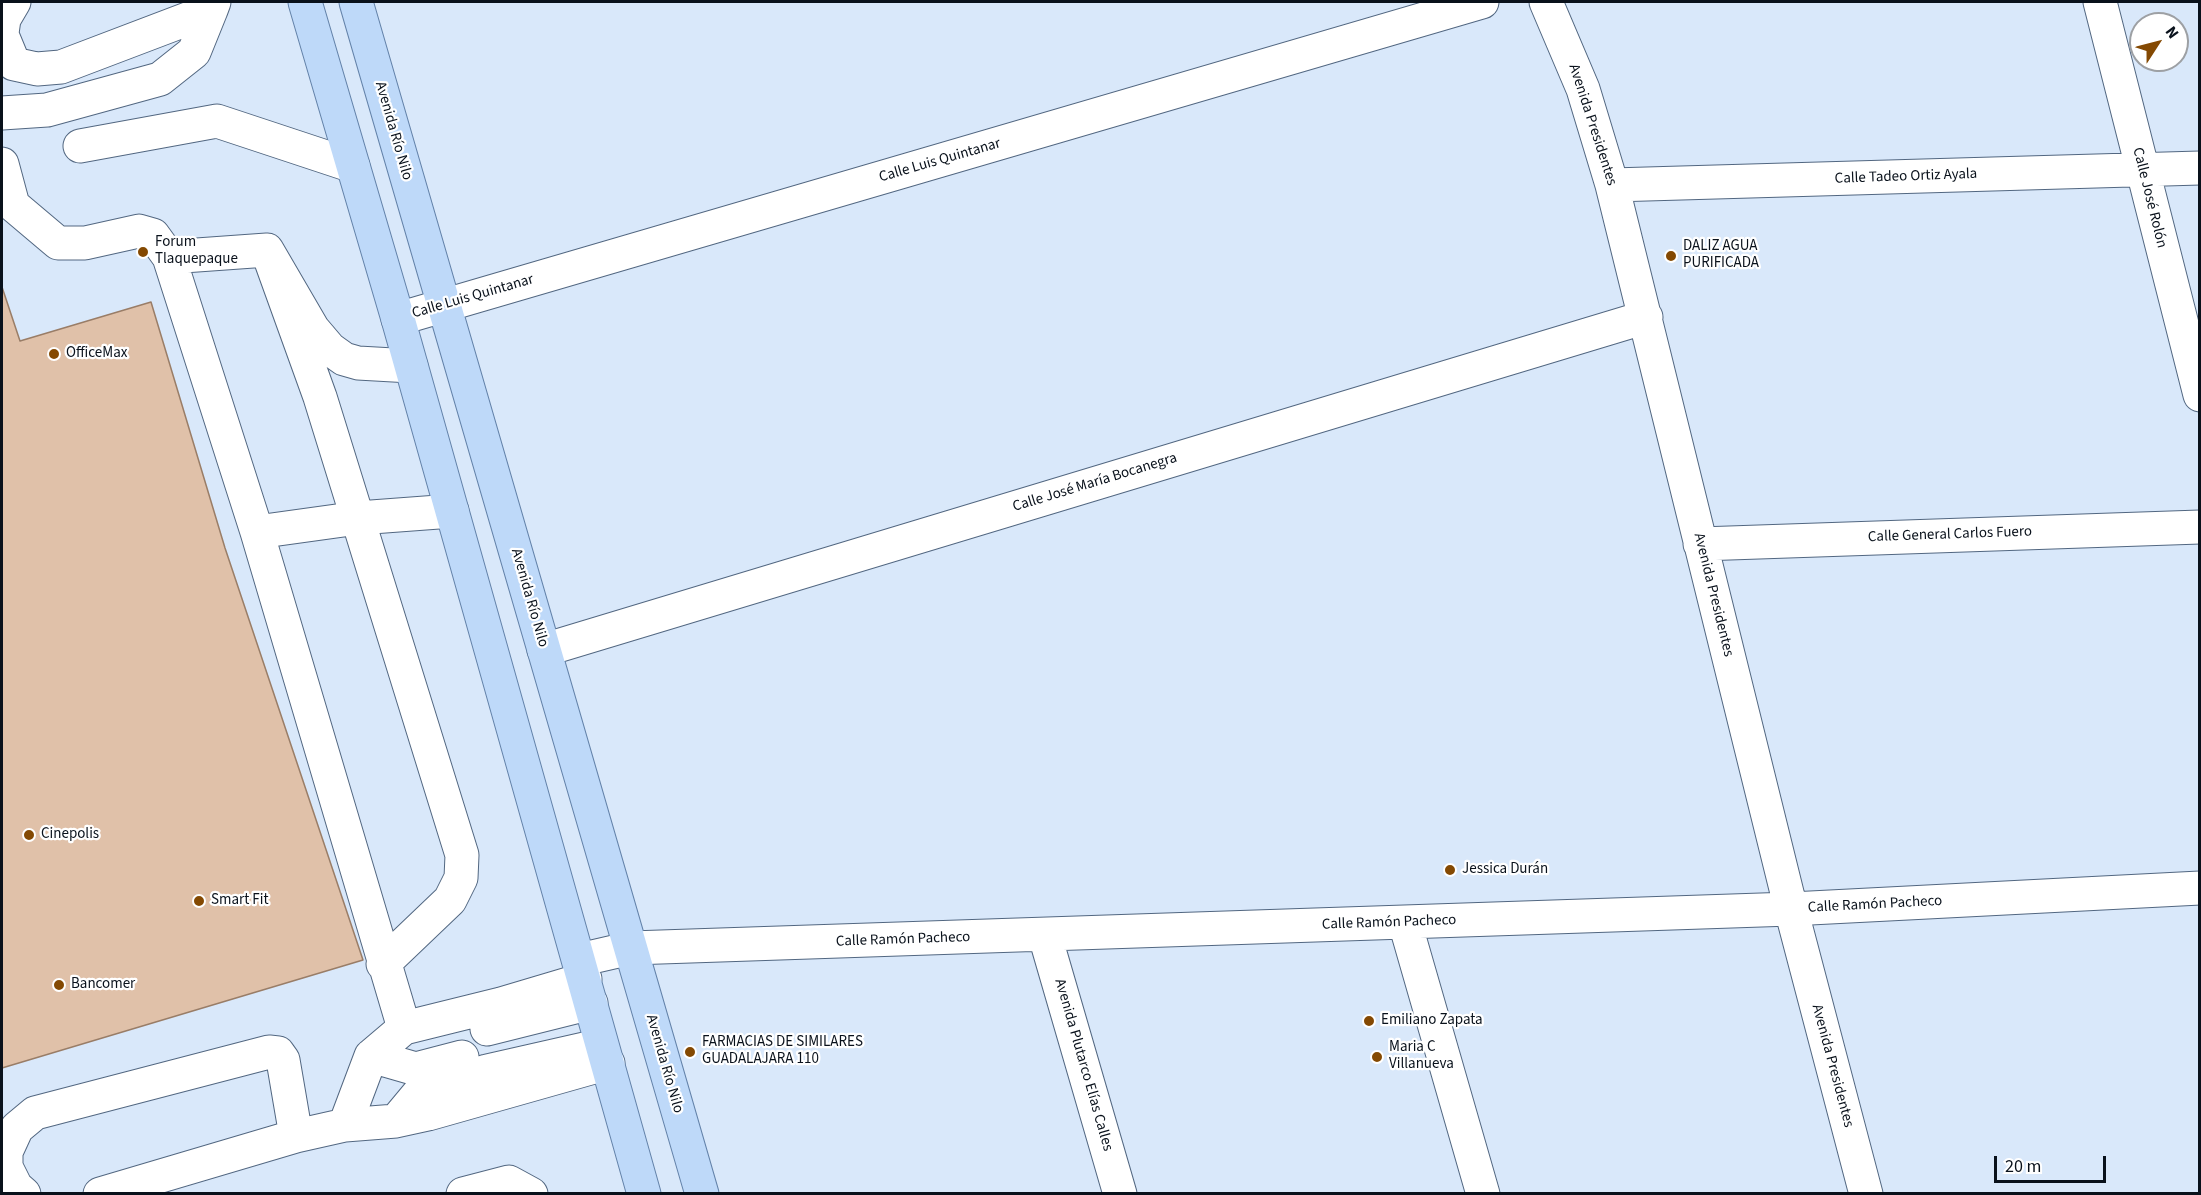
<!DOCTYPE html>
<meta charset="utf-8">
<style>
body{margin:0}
#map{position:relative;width:2201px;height:1195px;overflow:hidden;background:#d9e8fa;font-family:"Source Sans 3",sans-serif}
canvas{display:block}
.frame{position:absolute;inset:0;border:3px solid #09111b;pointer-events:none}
.north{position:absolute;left:2129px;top:12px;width:60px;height:60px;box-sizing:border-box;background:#fff;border:2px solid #9da0a4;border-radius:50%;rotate:54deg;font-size:16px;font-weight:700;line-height:24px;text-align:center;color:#09111b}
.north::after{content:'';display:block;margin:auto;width:21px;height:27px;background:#844902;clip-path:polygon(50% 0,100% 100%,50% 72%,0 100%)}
.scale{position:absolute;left:1994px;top:1156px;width:112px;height:27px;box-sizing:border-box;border:3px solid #09111b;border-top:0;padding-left:8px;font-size:18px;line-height:21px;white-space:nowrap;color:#09111b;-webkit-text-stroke:4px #fff;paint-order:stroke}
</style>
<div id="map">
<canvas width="2201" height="1195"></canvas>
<div class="frame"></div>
<div class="north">N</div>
<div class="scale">20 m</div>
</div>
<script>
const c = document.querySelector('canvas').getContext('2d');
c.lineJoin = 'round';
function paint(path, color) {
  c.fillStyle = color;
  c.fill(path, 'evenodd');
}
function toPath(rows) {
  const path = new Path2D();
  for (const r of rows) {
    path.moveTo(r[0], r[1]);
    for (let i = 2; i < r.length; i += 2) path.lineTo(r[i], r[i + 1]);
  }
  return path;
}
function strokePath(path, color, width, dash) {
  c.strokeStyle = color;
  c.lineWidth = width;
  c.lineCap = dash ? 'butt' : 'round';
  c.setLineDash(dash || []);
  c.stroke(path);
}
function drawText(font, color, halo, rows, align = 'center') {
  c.font = font + ' "Source Sans 3",sans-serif';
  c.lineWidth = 4.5;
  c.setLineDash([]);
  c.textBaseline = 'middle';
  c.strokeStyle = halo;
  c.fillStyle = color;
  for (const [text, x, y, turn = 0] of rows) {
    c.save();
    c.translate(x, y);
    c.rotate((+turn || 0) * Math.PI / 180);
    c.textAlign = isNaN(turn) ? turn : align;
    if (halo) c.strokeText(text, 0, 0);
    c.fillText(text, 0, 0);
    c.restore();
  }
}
const building = toPath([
 [2,287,20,341,151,302,225,548,363,960,2,1068,2,287]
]);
const minor = toPath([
 [1546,2,1583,89,1612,185,1791,909,1866,1194],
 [2100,2,2200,395],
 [2,33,4,19,14,2],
 [2,35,14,64,37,69,61,67,211,10,214,2],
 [2,113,47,110,160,79,194,52,211,10],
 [80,146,217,121,353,166],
 [2,164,13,205,58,243,85,243,139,231,153,235,169,257,257,532,404,1028],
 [1612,185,2200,168],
 [267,250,320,397,462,855,461,878,450,900,383,964],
 [169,257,267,250,313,329,330,349,344,359,358,363,411,366],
 [398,319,1482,2],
 [257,532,358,518,452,511],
 [1700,544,2200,527],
 [544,650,1646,317],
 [1405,923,1483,1194],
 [1045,936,1120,1194],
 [579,960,631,948,1791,909,2200,888],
 [487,1029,591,1003],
 [371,1056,416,1069,462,1057],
 [400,1116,420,1092,487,1071,584,1049],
 [345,1125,371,1056,404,1028,501,1004,585,979],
 [24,1194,16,1187,6,1167,6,1152,17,1128,35,1113,269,1052,278,1053,283,1060,296,1136],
 [100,1194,296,1136,345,1125,396,1121,428,1114,608,1063],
 [463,1194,509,1182,531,1194]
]);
const major = toPath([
 [305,2,398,319,644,1194],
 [356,2,702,1194]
]);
const markers = [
 [143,252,6,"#844902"],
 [1671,256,6,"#844902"],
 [54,354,6,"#844902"],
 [29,835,6,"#844902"],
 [1450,870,6,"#844902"],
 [199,901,6,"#844902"],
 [59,985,6,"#844902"],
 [1369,1021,6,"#844902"],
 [690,1052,6,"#844902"],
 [1377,1057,6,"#844902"]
];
const streetNames = [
 ["Avenida Presidentes",1592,125,72],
 ["Avenida Río Nilo",393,131,74],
 ["Calle Luis Quintanar",940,161,-16],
 ["Calle Tadeo Ortiz Ayala",1906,177,-2],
 ["Calle José Rolón",2149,198,76],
 ["Calle Luis Quintanar",473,297,-16],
 ["Calle José María Bocanegra",1095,483,-17],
 ["Calle General Carlos Fuero",1950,535,-2],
 ["Avenida Presidentes",1713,595,76],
 ["Avenida Río Nilo",529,598,74],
 ["Calle Ramón Pacheco",1875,905,-3],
 ["Calle Ramón Pacheco",1389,923,-2],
 ["Calle Ramón Pacheco",903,940,-2],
 ["Avenida Río Nilo",664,1064,74],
 ["Avenida Plutarco Elías Calles",1083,1065,74],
 ["Avenida Presidentes",1832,1066,75]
];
const poiNames = [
 ["Forum",155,243],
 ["Tlaquepaque",155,260],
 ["DALIZ AGUA",1683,247],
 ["PURIFICADA",1683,264],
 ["OfficeMax",66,354],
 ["Cinepolis",41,835],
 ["Jessica Durán",1462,870],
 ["Smart Fit",211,901],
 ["Bancomer",71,985],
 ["Emiliano Zapata",1381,1021],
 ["FARMACIAS DE SIMILARES",702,1043],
 ["GUADALAJARA 110",702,1060],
 ["Maria C",1389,1048],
 ["Villanueva",1389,1065]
];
paint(building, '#e0c1a9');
strokePath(building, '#997d67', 1.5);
strokePath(minor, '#526781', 35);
strokePath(major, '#6382a9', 35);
strokePath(minor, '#fff', 33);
strokePath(major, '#bed9f9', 33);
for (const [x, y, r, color] of markers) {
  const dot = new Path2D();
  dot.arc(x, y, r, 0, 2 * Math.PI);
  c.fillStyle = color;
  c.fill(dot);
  strokePath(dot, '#fff', 2);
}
drawText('15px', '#09111b', '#fff', streetNames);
drawText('15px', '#09111b', '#fff', poiNames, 'left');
</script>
